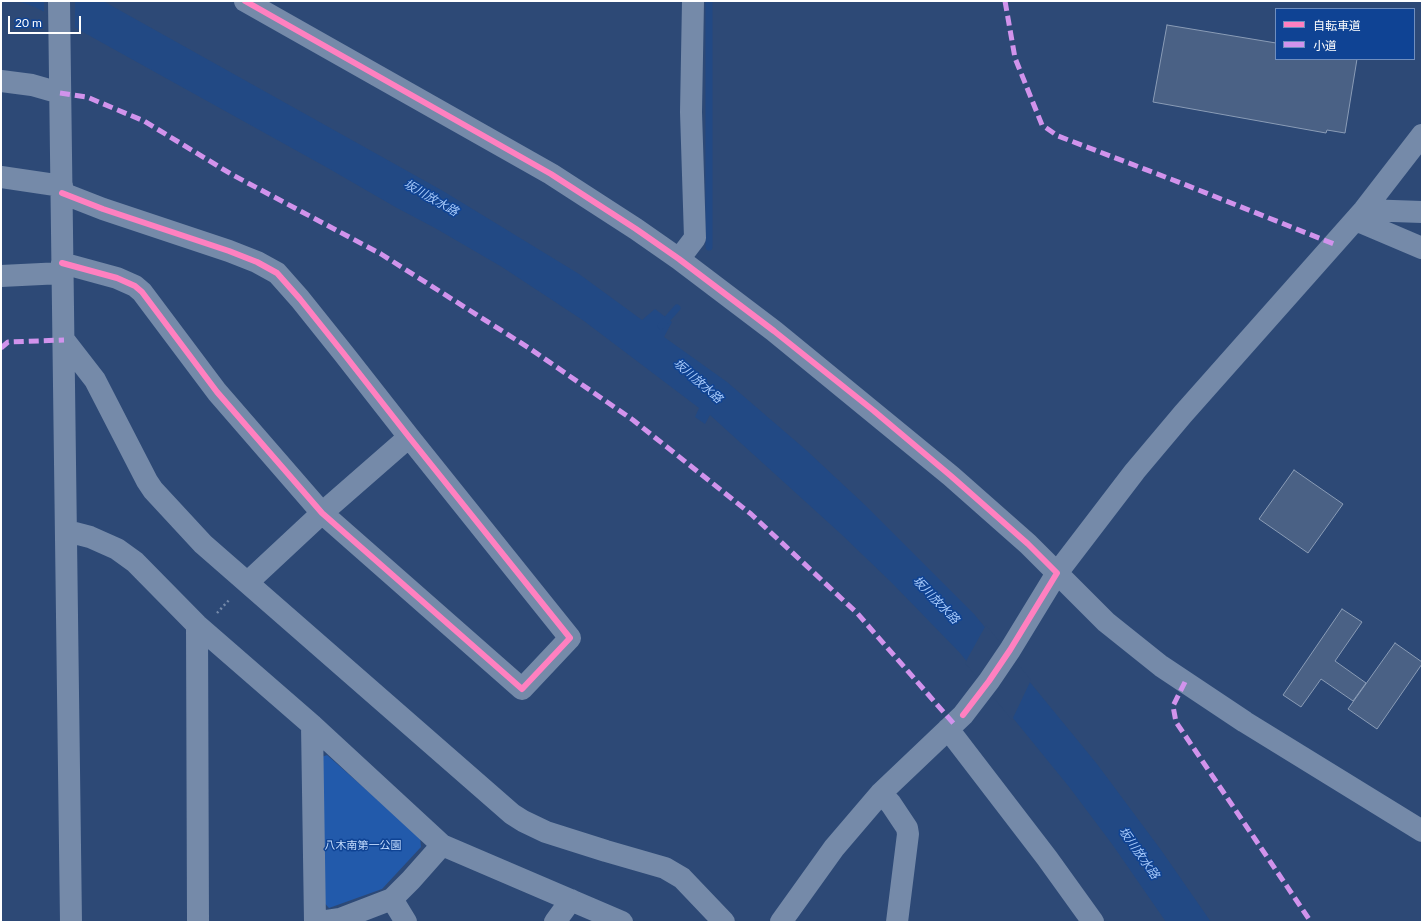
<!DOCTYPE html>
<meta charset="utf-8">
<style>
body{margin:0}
#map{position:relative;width:1423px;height:923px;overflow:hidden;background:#2d4976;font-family:Lato,"Noto Sans JP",sans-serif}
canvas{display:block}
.frame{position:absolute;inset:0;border:2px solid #fff;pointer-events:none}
.legend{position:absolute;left:1275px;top:8px;width:140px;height:52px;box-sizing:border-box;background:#0f4394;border:1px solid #6f8ebf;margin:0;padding:5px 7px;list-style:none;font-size:12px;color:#fff}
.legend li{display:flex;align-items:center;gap:8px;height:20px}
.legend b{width:20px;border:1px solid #6f8ebf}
.scale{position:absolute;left:8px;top:16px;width:73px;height:18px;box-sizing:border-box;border:2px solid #fff;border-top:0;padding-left:5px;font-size:12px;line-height:14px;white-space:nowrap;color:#fff;-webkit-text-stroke:3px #0f4394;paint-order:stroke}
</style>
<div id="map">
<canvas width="1423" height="923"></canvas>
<div class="frame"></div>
<ul class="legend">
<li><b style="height:5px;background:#ff80c0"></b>自転車道</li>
<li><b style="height:5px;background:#d193ec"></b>小道</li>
</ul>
<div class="scale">20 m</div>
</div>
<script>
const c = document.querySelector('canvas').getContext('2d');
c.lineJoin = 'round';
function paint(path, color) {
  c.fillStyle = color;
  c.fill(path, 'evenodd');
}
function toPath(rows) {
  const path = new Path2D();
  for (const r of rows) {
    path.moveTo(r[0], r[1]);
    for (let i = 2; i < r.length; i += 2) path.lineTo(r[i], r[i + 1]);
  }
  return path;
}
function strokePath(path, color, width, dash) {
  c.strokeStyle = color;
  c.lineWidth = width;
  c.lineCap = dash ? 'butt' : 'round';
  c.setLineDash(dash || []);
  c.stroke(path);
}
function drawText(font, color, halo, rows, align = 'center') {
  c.font = font + ' Lato,"Noto Sans JP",sans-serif';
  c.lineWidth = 3;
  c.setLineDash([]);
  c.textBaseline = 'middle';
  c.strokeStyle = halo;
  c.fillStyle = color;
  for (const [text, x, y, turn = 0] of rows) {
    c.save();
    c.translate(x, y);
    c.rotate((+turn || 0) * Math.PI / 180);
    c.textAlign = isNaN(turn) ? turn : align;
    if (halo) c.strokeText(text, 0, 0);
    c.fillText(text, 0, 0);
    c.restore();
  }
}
const green = toPath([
 [327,755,420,837,421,847,382,889,329,908,320,898,319,758]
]);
const water = toPath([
 [18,1,103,1,443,191,579,274,642,320,655,309,672,322,664,337,727,382,806,450,865,505,974,614,1097,764,1161,850,1211,922,1166,922,1112,844,1070,788,960,653,892,583,841,534,710,415,705,424,695,417,699,408,584,321,502,267,435,228,397,208,326,167,72,26,35,7]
]);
const pier = toPath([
 [44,1,75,1,75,30,44,14],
 [986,625,1031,680,1012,720,965,663]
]);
const stream = toPath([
 [709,247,709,1],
 [661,326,677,308]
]);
const building = toPath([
 [1167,25,1276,43,1276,59,1357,59,1345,133,1327,130,1326,133,1153,102,1167,25],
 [1294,470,1343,504,1308,553,1259,519,1294,470],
 [1342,609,1362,622,1335,661,1366,683,1353,701,1321,679,1301,707,1283,695,1342,609],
 [1395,643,1422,662,1422,664,1377,729,1348,709,1395,643]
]);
const path = toPath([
 [217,613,230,599]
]);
const minor = toPath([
 [59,1,71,922],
 [245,1,551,174,636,229,679,259,774,331,951,476,1028,544,1106,622,1161,666,1245,722,1422,831],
 [1,81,32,85,60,93],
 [1,177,62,186],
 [62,193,103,209,229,251,257,262,277,273,300,299,344,354,409,437,570,638,522,689,322,513,217,392,142,292,135,286,117,278,62,263],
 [1364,210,1422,212],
 [1356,220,1422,248],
 [679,259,695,238,691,112,693,1],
 [1,276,62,273],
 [64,340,95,380,147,481,153,490,203,544,512,814,523,821,546,832,606,851,665,868,682,878,724,922],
 [67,531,90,537,117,549,135,562,197,625,312,725,442,845,622,922],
 [248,582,322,513,409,437],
 [197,625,198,922],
 [312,725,315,922],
 [948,729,1047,858,1093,922],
 [881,793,891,804,907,828,908,834,897,922],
 [392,899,406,922],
 [320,922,340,919,392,899,411,880,442,845],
 [555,922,571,900],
 [781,922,834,848,881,793,963,715,989,681,1010,650,1057,573,1135,471,1183,414,1364,210,1422,135]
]);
const quiet = toPath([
 [1005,1,1015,58,1042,125,1058,136,1181,183,1334,244],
 [60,93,87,97,144,121,231,174,381,254,529,348,633,420,751,514,857,613,954,724],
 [1,348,8,342,64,340],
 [1185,682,1173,706,1176,722,1311,922]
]);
const cycleway = toPath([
 [245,1,551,174,636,229,679,259,774,331,874,411,951,476,1028,544,1057,573,1010,650,989,681,963,715],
 [62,193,103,209,229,251,257,262,277,273,300,299,344,354,409,437,570,638,522,689,322,513,217,392,142,292,135,286,117,278,62,263]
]);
const parkNames = [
 ["八木南第一公園",363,845]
];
const waterNames = [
 ["坂川放水路",431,198,30],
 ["坂川放水路",698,381,41],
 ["坂川放水路",936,600,46],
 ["坂川放水路",1139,853,55]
];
paint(green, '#225aab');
paint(water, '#224984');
paint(pier, '#2d4976');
strokePath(stream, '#224984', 7);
paint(building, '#4a6185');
strokePath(building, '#8a9cb6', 1);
strokePath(path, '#758aa9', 2.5, [2, 3]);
strokePath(minor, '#758aa9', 22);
strokePath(quiet, '#d193ec', 5, [10, 5]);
strokePath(cycleway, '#ff80c0', 6);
drawText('11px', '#c3dcfe', '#0f4394', parkNames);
drawText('italic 12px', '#a7cafb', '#0f4394', waterNames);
</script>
